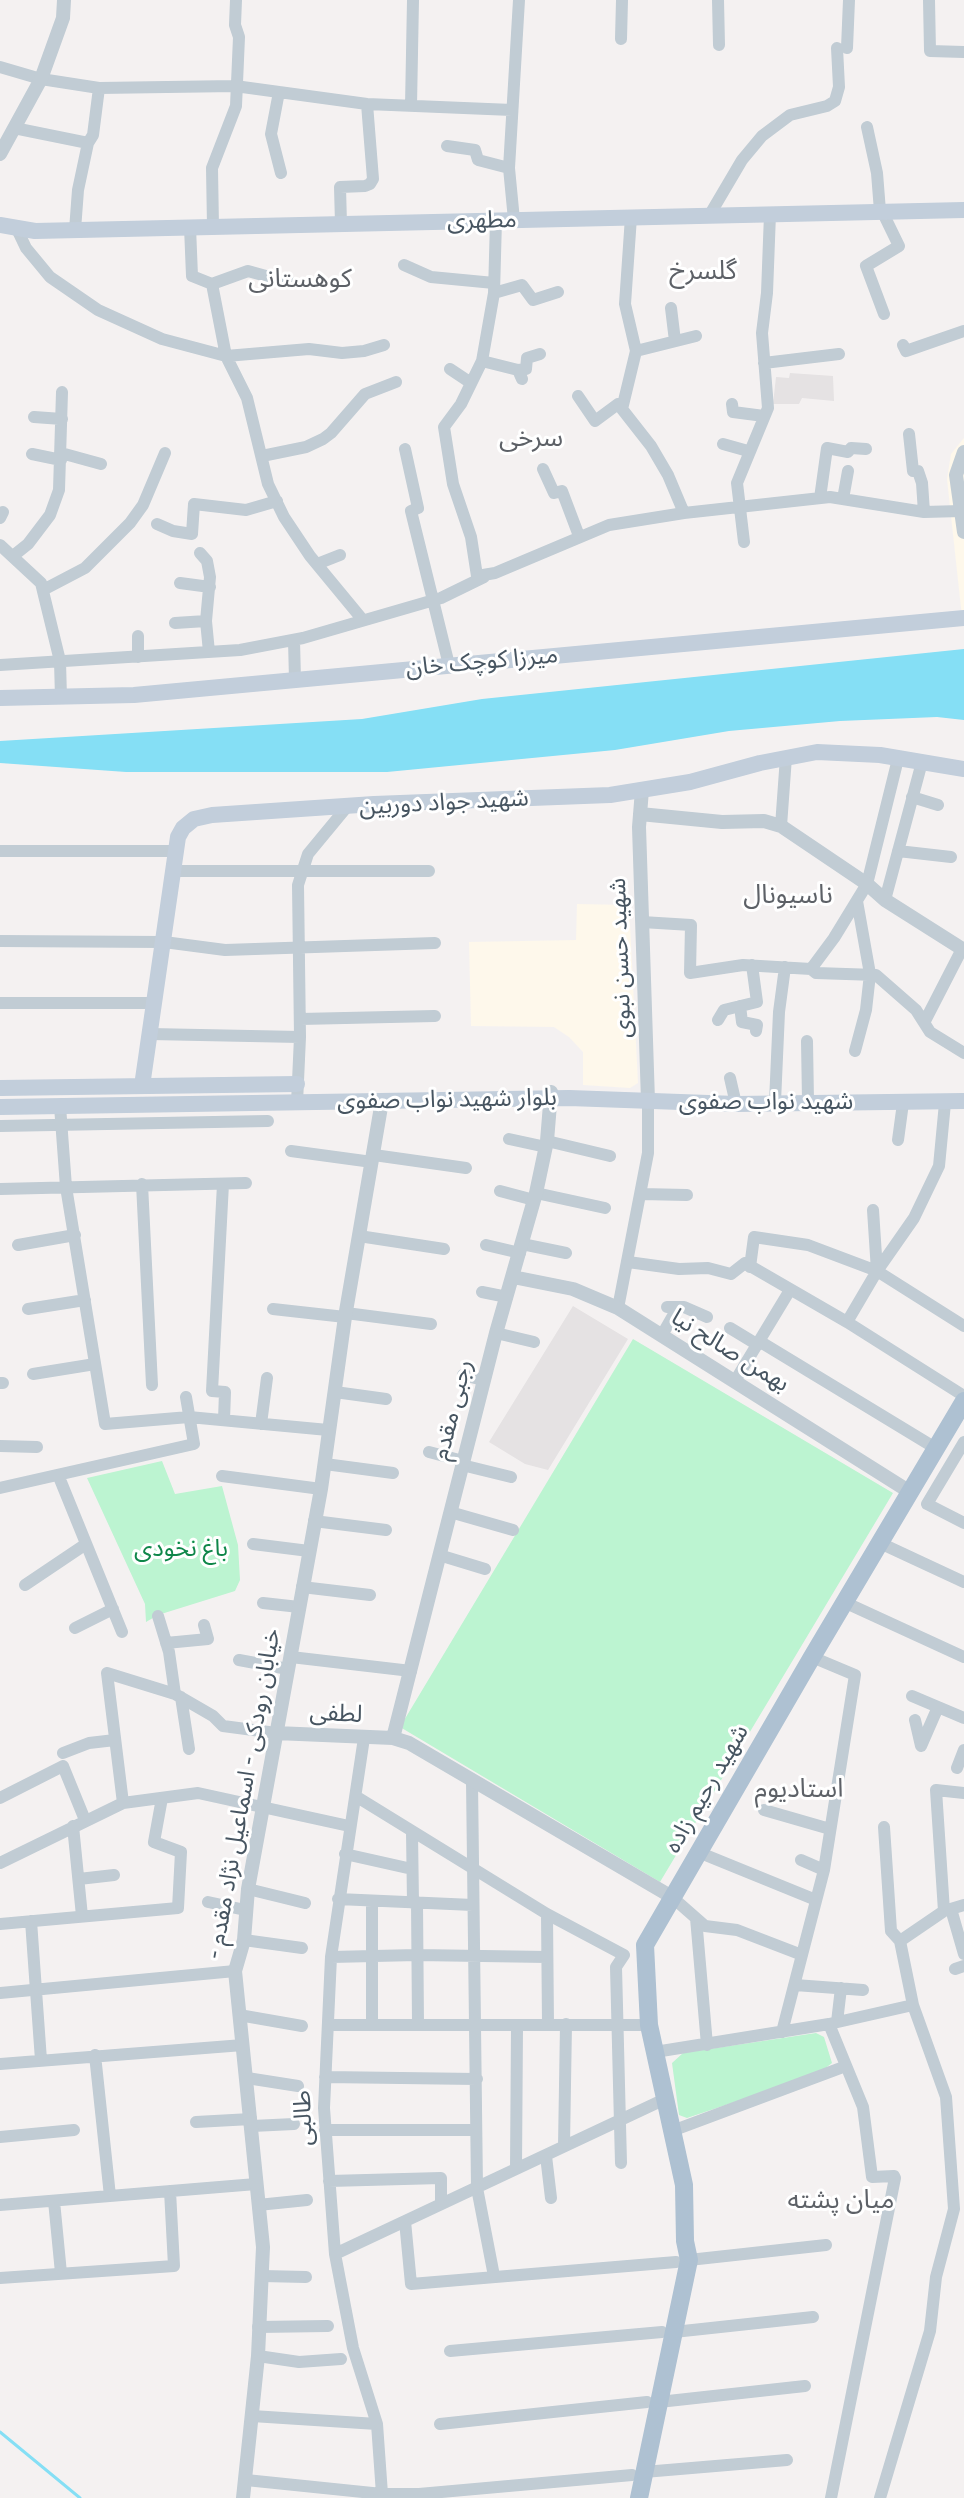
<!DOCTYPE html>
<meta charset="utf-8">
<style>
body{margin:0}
canvas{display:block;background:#f4f1f1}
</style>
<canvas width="964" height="2498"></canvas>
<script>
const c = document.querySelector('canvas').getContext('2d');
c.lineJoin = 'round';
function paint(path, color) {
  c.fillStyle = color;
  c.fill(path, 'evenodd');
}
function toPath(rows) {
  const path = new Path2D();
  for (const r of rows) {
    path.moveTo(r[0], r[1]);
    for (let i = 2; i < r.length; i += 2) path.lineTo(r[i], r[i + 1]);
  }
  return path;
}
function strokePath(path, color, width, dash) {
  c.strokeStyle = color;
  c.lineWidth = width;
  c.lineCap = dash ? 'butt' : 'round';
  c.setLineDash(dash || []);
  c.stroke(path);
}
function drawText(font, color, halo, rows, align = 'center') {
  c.font = font + ' "Fira Sans Condensed","Noto Sans Arabic",sans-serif';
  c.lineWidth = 6;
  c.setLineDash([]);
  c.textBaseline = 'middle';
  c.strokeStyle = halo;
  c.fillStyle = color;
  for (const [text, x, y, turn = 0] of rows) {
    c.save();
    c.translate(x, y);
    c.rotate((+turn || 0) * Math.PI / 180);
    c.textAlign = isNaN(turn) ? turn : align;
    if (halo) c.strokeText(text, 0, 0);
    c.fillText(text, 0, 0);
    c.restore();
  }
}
const commercial = toPath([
 [964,438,964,616,962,617,947,479,951,454],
 [577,904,629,905,638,1083,630,1088,583,1085,583,1052,569,1037,554,1027,471,1026,469,942,576,940]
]);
const education = toPath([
 [790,373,833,376,834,401,802,398,799,404,773,404,776,377,789,378],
 [573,1306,628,1339,548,1470,525,1464,489,1442]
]);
const green = toPath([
 [633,1339,893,1493,660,1882,400,1727],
 [162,1461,175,1494,222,1486,238,1545,240,1580,235,1591,158,1615,146,1622,145,1604,87,1478],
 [816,2033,824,2037,832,2063,818,2074,687,2118,679,2115,672,2063,683,2053]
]);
const water = toPath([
 [964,649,964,720,937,717,840,721,729,731,615,750,387,772,126,772,0,763,0,741,362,719,482,699]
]);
const stream = toPath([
 [0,2432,80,2498]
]);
const minor = toPath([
 [718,0,719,45],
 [929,0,930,51,964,52],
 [621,39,622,0],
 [847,48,849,0],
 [0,67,41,79,99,88,235,86,367,104,512,110],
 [279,92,271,134,281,173],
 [411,106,413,0],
 [867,127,877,173,880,211],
 [14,128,88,143],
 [447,146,475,150,478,160,509,168],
 [882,211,899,246,866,266,884,314],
 [709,216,742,160,762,136,790,115,827,106,835,101,839,87,837,48],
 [631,217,625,304,636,351,622,409,651,446,668,475,684,513],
 [496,220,494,293,482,361,461,404,444,427,453,484,471,537,477,576,495,573,609,525,684,513,830,497,924,512,961,511],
 [514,220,509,168,519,0],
 [341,224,340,187,365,186,370,184,373,179,367,104],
 [16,227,26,248,50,277,98,310,162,339,226,356,247,398,268,484,284,517,310,556,362,619],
 [190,227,192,276,212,284,226,356,309,349,342,353,364,351,384,345],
 [213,227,212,168,236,106,239,37,235,25,236,0],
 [75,230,78,190,88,143,93,135,99,88],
 [404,265,431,277,494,283],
 [212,284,248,271,291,283],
 [494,293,522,285,533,300,558,292],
 [671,308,675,341],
 [903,345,906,351,964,331],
 [636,351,696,336],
 [482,361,518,370,522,379],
 [764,363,839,354],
 [450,369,471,383],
 [518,370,526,369,527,358,540,354],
 [578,396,595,421,618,404,622,409],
 [732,404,733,412,764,416],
 [34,417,62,419],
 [909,434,913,471,918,471,922,483,924,512],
 [723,444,748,451],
 [405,449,418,508,411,511,449,665],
 [61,453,101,464],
 [32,454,61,460],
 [262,456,306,447,323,439,331,433,365,394,396,382],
 [543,469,554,493,562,491,579,536],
 [820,498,827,448,848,452,851,448,866,449],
 [843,499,848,471],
 [0,518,3,512],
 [157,524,173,531,192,534,194,504,246,510,277,501],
 [744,542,737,483,768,408,762,333,767,293,770,214],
 [0,545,41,583,60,661,61,698],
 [200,553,207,561,210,577,206,621,209,652],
 [13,556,28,544,50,515,59,490,62,392],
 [317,564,340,555],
 [180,583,210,587],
 [43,590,85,568,130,523,143,505,165,453],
 [175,623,206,621],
 [138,636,138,657],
 [294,640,295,680],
 [0,665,240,650,303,638,441,598,484,577],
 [912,797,938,805],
 [781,826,786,757],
 [0,851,176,851],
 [898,851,951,857],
 [173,871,429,871],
 [885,900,922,762],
 [642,922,691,925,690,973,743,965,811,969,816,973,876,975,916,1010,930,1032,964,1053],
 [0,941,164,942,225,950,435,943],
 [811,969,834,938,867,884,898,759],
 [0,1003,155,1003],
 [740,1006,742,1022,757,1025,756,1031],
 [300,1019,435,1016],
 [718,1020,724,1010,757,1002,752,965],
 [925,1021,962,949],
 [150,1034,300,1037],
 [807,1041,808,1101],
 [855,1051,866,1010,870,974,857,901],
 [730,1078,736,1104],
 [775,1102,779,1012,785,967],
 [297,1103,300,1037,298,885,308,854,346,808],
 [60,1106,66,1187,105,1424,189,1417,328,1430],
 [0,1126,268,1121],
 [509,1139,546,1147],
 [898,1140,903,1103],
 [547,1141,610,1156],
 [291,1151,372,1162],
 [374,1155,466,1168],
 [142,1184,152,1385],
 [223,1184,212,1391,225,1392,224,1420],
 [0,1189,246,1183],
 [500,1191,534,1200],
 [536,1193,605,1208],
 [641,1194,687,1195],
 [873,1210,877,1271],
 [359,1236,444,1249],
 [522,1244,566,1253],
 [18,1245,75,1235],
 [486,1245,520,1253],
 [628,1262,679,1269,708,1268,731,1274,745,1263,847,1322,964,1396],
 [750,1267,754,1237,808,1245,877,1271,964,1326],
 [482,1292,507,1297],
 [667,1307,684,1307,707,1317],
 [618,1308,648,1153,648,1101],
 [28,1309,85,1300],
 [273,1309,345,1317],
 [346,1313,431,1324],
 [847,1322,877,1271,914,1218,939,1166,945,1103],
 [730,1328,758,1345],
 [496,1333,534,1342],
 [662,1335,678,1307],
 [759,1341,937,1449],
 [33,1374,95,1364],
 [463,1375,483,1380],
 [735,1381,790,1290],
 [0,1383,3,1383],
 [335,1392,386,1399],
 [261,1424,267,1378],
 [964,1442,927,1504,964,1523],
 [0,1446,37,1447],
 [429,1452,463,1461],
 [325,1464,393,1473],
 [462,1465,511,1477],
 [222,1476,321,1489],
 [59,1477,122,1632],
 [0,1488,194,1444,186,1397],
 [450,1512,513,1530],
 [314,1521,386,1530],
 [880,1543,964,1582],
 [253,1544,309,1551],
 [439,1555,485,1569],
 [25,1585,86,1544],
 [302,1587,370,1595],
 [844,1602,964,1657],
 [263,1603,299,1607],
 [158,1616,169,1652,175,1694],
 [75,1628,113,1609],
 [166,1643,208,1639,204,1625],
 [291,1657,411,1671],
 [239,1660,288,1669],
 [912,1696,964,1718],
 [181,1697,189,1749],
 [915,1720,921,1746,938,1707],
 [364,1738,331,1957,324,2108,335,2254,353,2348,377,2424,382,2494],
 [63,1753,89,1743,115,1740],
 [957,1768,964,1750],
 [472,1781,477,2188,494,2276],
 [357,1797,547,1914,624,1955],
 [0,1798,63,1766,85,1820],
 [123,1803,107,1673,175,1694,213,1716,223,1726,276,1733],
 [764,1810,830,1829],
 [73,1826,82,1916],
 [884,1827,891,1931,900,1941],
 [412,1832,413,1903],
 [698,1852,816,1900],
 [345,1854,412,1869],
 [801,1860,824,1870],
 [0,1863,123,1803,198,1793,349,1826],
 [79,1879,114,1875],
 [248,1889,305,1903],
 [672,1897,705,1926,737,1930,802,1955],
 [338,1899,473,1905],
 [208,1902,245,1910],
 [417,1902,418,2025],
 [951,1909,964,1954],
 [944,1911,936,1790,964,1793],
 [547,1914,548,2025],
 [696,1918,707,2045],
 [31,1921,41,2060],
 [0,1924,178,1908,181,1852,154,1842,162,1798],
 [244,1940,302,1948],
 [900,1941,944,1911,964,1905],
 [331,1957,417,1955,547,1957],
 [955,1969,964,1966],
 [795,1985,863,1990],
 [0,1993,235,1971],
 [239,2015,302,2026],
 [837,2022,841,1988],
 [829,2024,863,2107,872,2177,894,2176,895,2178,831,2498],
 [329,2025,649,2025],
 [372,2025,372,1901],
 [782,2032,824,1870,855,1675,812,1657],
 [655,2052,829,2024,913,2005],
 [95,2055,110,2196],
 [0,2064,243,2045],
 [325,2077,477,2079],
 [247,2078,298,2086],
 [196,2122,251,2119],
 [252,2126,294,2124],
 [325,2130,476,2130],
 [672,2131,846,2066],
 [0,2137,74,2130],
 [564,2146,566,2024],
 [546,2156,551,2198],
 [621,2163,616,1967,624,1955],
 [516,2169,517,2026],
 [329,2181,441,2178,441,2203],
 [54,2201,61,2273],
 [0,2205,256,2184],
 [258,2205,307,2200],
 [405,2221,411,2284,676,2262],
 [335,2254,665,2099],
 [689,2260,826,2245],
 [262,2276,306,2277],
 [0,2278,174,2266,170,2191],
 [258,2327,328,2326],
 [674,2332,813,2317],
 [450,2351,662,2332],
 [258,2356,299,2362,341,2359],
 [659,2402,805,2386],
 [252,2416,377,2424],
 [440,2424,647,2402],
 [644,2472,787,2460],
 [246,2480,382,2494,419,2494,632,2475],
 [880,2498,930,2331,936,2277,954,2209,946,2097,913,2005,900,1941]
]);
const tertiary = toPath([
 [0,154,41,79,63,18,64,0],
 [964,452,956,475,964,532],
 [642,790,639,827,648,1101],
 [640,814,722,822,764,821,781,826,867,884,885,900,964,950],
 [513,1277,573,1289,618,1308,910,1492],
 [276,1733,393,1738,409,1743,672,1897],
 [393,1738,496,1333,536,1193,547,1141,551,1092],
 [243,2498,258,2356,263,2247,235,1971,244,1940,248,1889,321,1489,345,1317,382,1101]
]);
const secondary = toPath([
 [0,225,35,231,964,210],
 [0,698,134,695,964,618],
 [142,1086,178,837,183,828,194,819,212,815,374,804,610,795,690,782,760,763,817,752,880,755,964,769],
 [0,1088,297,1084],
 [0,1107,569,1098,736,1104,964,1101]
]);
const primary = toPath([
 [639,2498,689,2260,685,2241,684,2185,649,2025,645,1945,812,1657,964,1401]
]);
const streetNames = [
 ["مطهری",482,221,-1],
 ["میرزا کوچک خان",482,662,-5],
 ["شهید جواد دوربین",444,803,-3],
 ["شهید حسن نبوی",621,958,-92],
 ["بلوار شهید نواب صفوی",447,1100,-1],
 ["شهید نواب صفوی",766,1102],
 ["بهمن صالح نیا",730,1351,32],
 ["رجبی مقدم",453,1410,-76],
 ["لطفی",336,1714,3],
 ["شهید رحیم زاده",707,1789,-60],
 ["- خیابان رودکی - اسماعیل نژاد مقدم",244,1794,-80],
 ["طالبی",304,2118,-92]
];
const parkNames = [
 ["باغ نخودی",181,1549]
];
const neighbourhoodNames = [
 ["گلسرخ",703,272],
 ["کوهستانی",300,280],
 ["سرخی",531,439],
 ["ناسیونال",788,896],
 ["استادیوم",799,1790],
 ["میان پشته",841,2201]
];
paint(commercial, '#fef8eb');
paint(education, '#e5e2e3');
paint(green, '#bcf4d1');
paint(water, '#85dff5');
strokePath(stream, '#85dff5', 3);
strokePath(minor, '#c1ccd4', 12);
strokePath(tertiary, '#c1ccd4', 14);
strokePath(secondary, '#c2cedb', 16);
strokePath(primary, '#aec1d2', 18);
drawText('24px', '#475561', '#fff', streetNames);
drawText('24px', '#0e8649', '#fff', parkNames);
drawText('26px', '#5d6167', '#fff', neighbourhoodNames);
</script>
